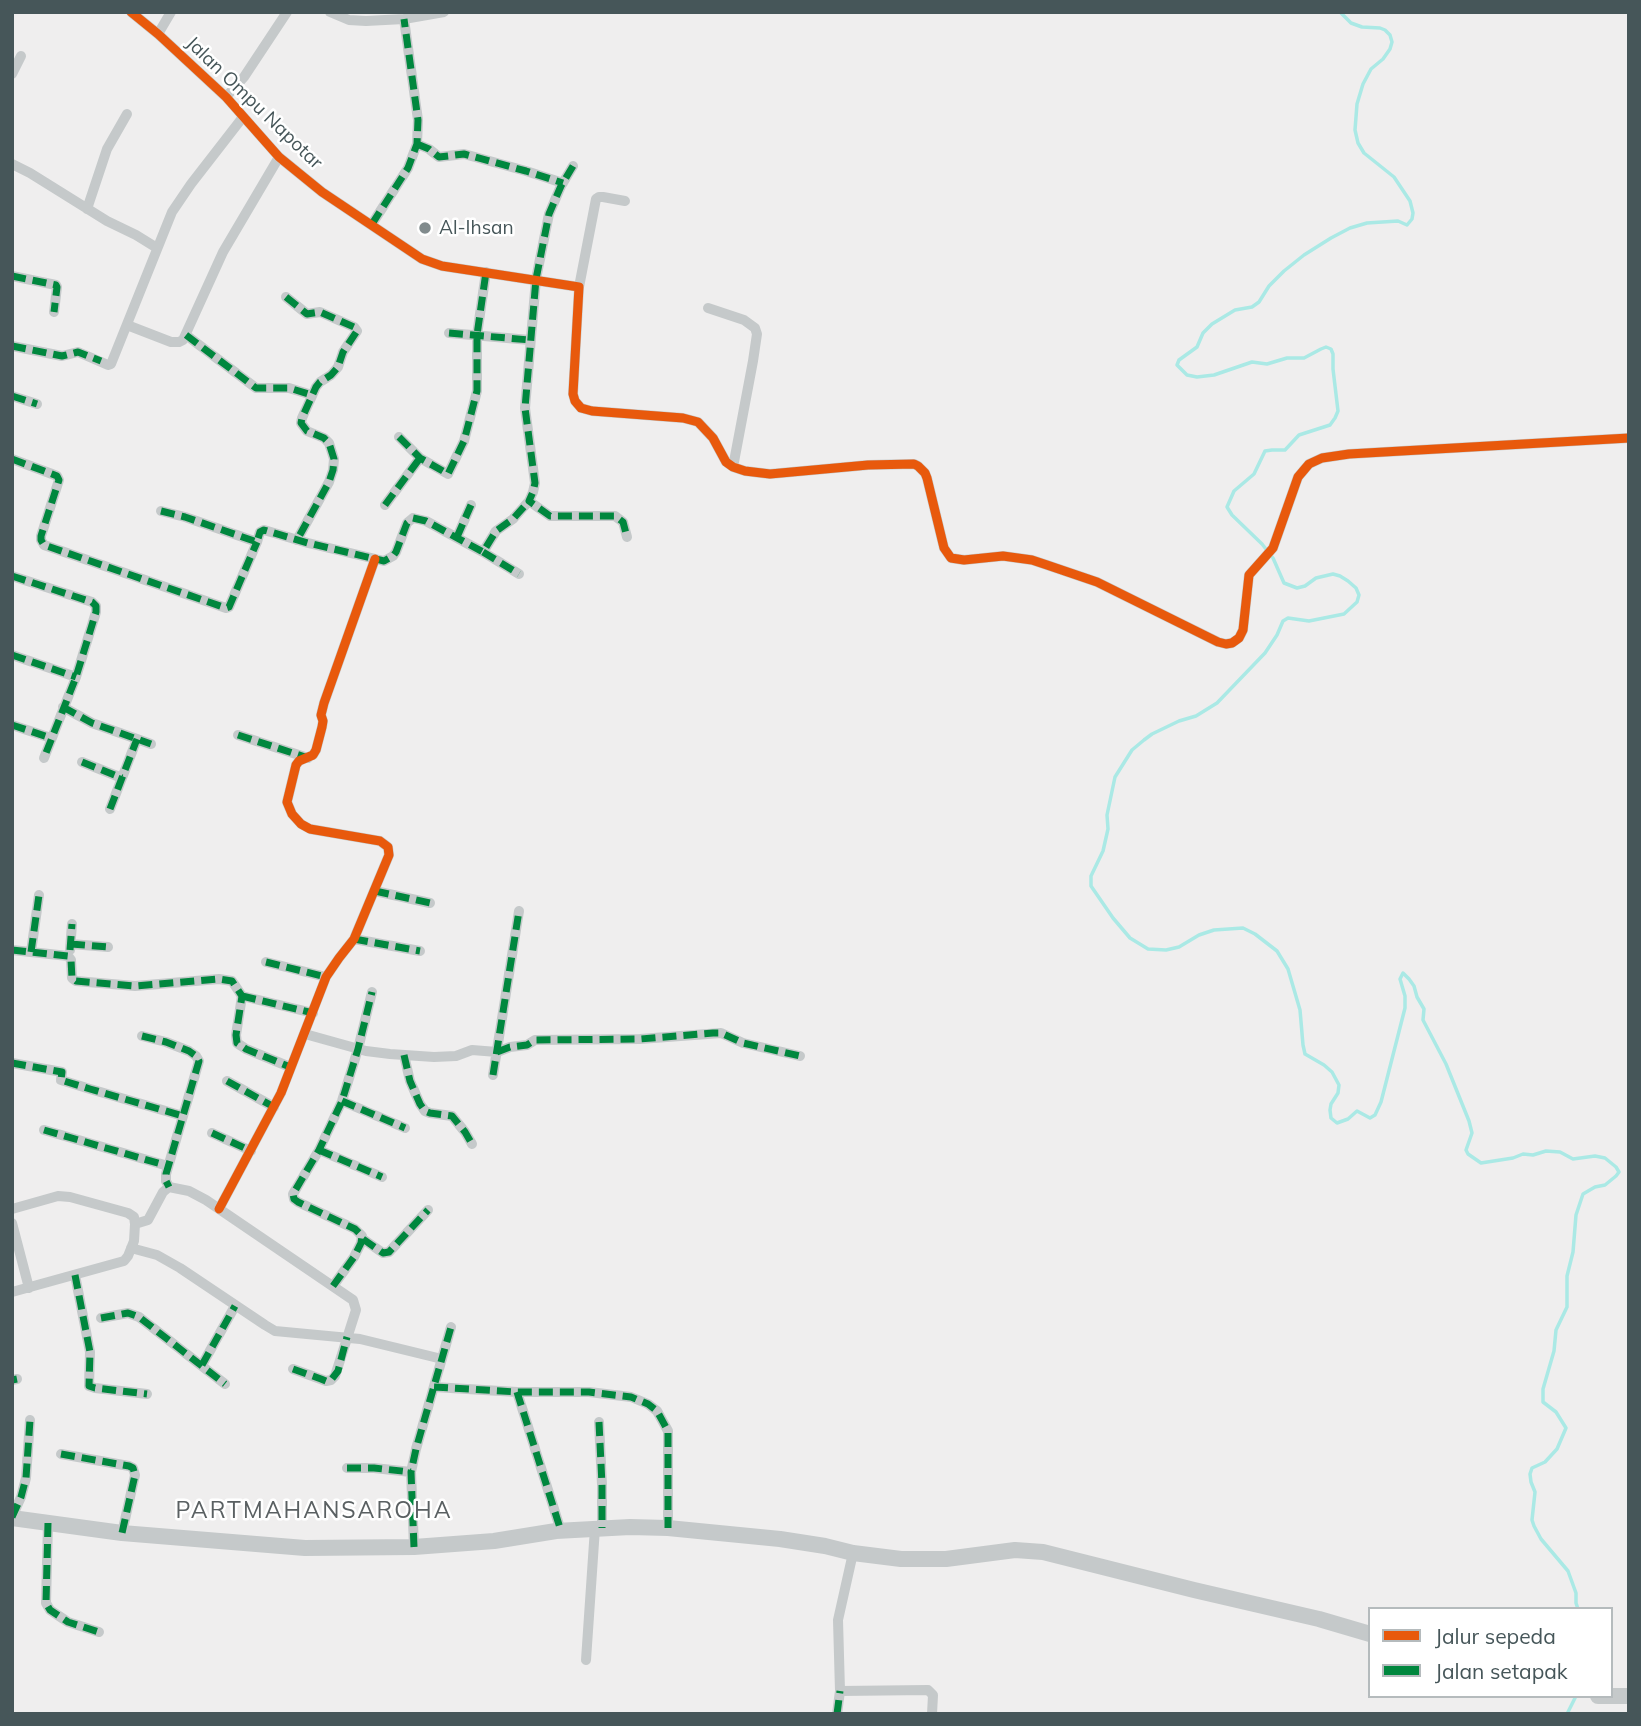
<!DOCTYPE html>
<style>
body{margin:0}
#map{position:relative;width:1641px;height:1726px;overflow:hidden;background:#efeeee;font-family:Mulish,sans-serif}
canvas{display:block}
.frame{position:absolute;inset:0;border:14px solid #465659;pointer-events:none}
.legend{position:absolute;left:1368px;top:1607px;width:245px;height:91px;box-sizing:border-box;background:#fff;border:2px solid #b5bbbd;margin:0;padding:9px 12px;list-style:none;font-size:21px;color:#465659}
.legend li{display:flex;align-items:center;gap:14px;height:35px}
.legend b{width:35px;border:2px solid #b5bbbd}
</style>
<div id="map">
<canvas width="1641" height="1726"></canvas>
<div class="frame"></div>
<ul class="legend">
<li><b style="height:9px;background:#e8590c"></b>Jalur sepeda</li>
<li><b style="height:9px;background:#00873e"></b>Jalan setapak</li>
</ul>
</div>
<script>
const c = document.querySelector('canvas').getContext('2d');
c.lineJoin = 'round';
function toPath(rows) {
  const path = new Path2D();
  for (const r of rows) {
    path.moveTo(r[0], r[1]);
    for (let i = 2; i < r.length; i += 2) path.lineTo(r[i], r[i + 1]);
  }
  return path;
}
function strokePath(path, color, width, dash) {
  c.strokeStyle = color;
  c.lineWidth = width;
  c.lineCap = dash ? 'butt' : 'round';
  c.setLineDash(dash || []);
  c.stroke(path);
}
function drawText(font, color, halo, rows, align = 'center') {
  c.font = font + ' Mulish,sans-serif';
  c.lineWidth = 5;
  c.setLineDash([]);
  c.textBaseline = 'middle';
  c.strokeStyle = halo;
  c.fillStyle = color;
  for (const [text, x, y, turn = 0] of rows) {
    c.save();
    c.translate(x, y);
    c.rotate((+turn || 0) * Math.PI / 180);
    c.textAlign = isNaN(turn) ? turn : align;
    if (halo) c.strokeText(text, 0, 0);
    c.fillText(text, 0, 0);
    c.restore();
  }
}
const stream = toPath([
 [1340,12,1351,23,1362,27,1380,28,1385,30,1390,35,1392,42,1390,49,1383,59,1371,69,1363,84,1357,104,1355,130,1358,143,1364,153,1394,177,1410,201,1413,213,1412,219,1407,225,1398,221,1367,223,1350,228,1331,238,1304,255,1284,271,1269,286,1259,302,1252,307,1235,310,1212,324,1203,333,1197,347,1179,360,1177,365,1187,375,1197,377,1214,375,1252,362,1267,364,1287,358,1304,358,1321,349,1326,347,1331,349,1333,354,1333,369,1338,411,1335,418,1330,425,1299,435,1285,450,1272,450,1265,451,1254,474,1234,491,1227,507,1232,515,1262,544,1273,558,1284,583,1297,588,1305,586,1316,578,1333,574,1340,576,1348,581,1356,588,1359,595,1357,602,1344,614,1309,621,1288,618,1283,621,1277,635,1265,653,1217,703,1196,716,1179,721,1152,734,1144,740,1132,750,1115,777,1107,815,1108,829,1103,851,1091,876,1091,886,1113,918,1130,938,1148,949,1166,950,1179,947,1199,935,1214,930,1243,928,1255,934,1277,951,1288,969,1300,1010,1303,1045,1305,1054,1324,1065,1332,1072,1339,1085,1338,1093,1331,1104,1330,1110,1331,1118,1337,1123,1348,1119,1357,1111,1370,1118,1375,1115,1381,1102,1405,1008,1405,996,1400,979,1403,973,1409,979,1414,986,1417,997,1424,1009,1423,1020,1446,1064,1469,1121,1472,1133,1466,1150,1468,1154,1481,1163,1513,1158,1523,1154,1533,1155,1546,1151,1560,1152,1573,1159,1595,1156,1605,1158,1616,1167,1619,1172,1616,1176,1605,1185,1595,1187,1583,1194,1576,1215,1573,1252,1567,1276,1567,1307,1556,1330,1554,1351,1543,1389,1543,1402,1556,1412,1566,1428,1557,1449,1545,1462,1532,1468,1530,1474,1531,1482,1535,1492,1532,1520,1534,1526,1541,1539,1568,1571,1576,1593,1576,1603,1578,1609],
 [1567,1714,1576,1696]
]);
const minor = toPath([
 [131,12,158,34,226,97,279,157,322,192,422,259,442,266,579,287,573,394,575,401,581,408,592,411,683,418,698,422,713,438,726,462,733,467,745,471,770,474,868,465,914,464,918,466,925,473,927,478,944,548,951,558,964,560,1003,556,1032,560,1047,565,1097,582,1218,642,1226,644,1232,643,1239,638,1243,630,1249,575,1273,548,1298,477,1309,464,1322,458,1349,454,1629,438],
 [330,12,349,20,366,21,404,19,444,12],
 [158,34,171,12],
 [12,74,21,56],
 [226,97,244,77,287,12],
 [417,144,429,149,439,157,464,154,526,171,563,183],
 [12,164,30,173,107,221,136,235,157,248],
 [573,166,561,186,549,214,536,279,525,408,535,483,533,492,529,501,550,516,615,516,623,522,627,537],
 [87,209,107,149,127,114],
 [372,224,408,168,417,144,418,120,404,19],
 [12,276,56,285,57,287,54,312],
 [579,287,596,199,599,197,603,197,625,201],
 [286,297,307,314,320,312,354,327,357,331,343,352,338,367,331,375,320,382,316,387,302,418,301,423,307,431,324,438,329,443,334,459,333,470,329,482,297,540],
 [708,308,744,320,755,328,757,334,753,361,733,467],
 [127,325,171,342,179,342,183,340,223,252,279,157],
 [449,333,530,340],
 [186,335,256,388,289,388,312,395],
 [12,346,62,356,78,352,108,365,111,364,172,212,191,184,243,117],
 [12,396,37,404],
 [399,437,420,458,448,474,464,441,477,391,477,335,486,272],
 [12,459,52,474,57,476,59,480,41,536,41,540,44,545,226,608,229,607,257,542],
 [385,505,420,458],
 [161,511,185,517,257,542,260,532,264,530,308,543,384,561,393,556,396,552,407,523,413,518,426,521,483,552,496,531,513,519,529,501],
 [457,537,471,505],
 [483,552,519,574],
 [12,576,92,602,96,606,96,612,76,677,44,758],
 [12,655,76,677],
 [63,707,92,723,151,744],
 [12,725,51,738],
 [238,735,308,758],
 [82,762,122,778],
 [110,809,137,739],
 [375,891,430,903],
 [354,939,420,951],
 [71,944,108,947],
 [12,950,68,956,71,960,72,978,76,981,135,986,219,979,232,981,242,996,236,1035,237,1043,246,1049,290,1067],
 [70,950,72,924],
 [31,952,39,895],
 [266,962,326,977],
 [242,996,313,1013],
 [305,1034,366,1051,390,1054,434,1057,456,1056,472,1050,497,1052,510,1047,527,1045,535,1040,640,1039,721,1033,743,1043,800,1056],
 [142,1036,166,1042,189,1051,196,1056,199,1061,166,1174,166,1181,169,1187],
 [404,1055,410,1081,420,1104,425,1111,430,1113,452,1116,465,1132,472,1144],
 [12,1063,62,1072,61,1080,90,1089,183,1116],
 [493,1075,519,911],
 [227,1081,274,1107],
 [342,1101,405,1128],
 [44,1130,168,1166],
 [212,1133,251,1151],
 [319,1150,382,1177],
 [12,1209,58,1196,70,1197,128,1213,134,1217,135,1224,134,1241,128,1256,124,1261,12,1292],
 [219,1209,281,1093,326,977,339,958,354,939,389,855,388,847,380,841,310,829,301,824,292,814,287,802,296,765,299,761,313,755,316,750,322,727,323,721,321,715,324,703,375,559],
 [12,1223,29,1288],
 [135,1224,148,1220,163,1192,169,1187,189,1191,206,1200,353,1300,356,1310,335,1376,331,1380,326,1381,293,1369],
 [363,1239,383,1253,389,1252,428,1210],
 [131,1248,157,1255,180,1268,265,1325,275,1331,360,1339,442,1359],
 [75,1275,90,1352,89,1386,95,1388,147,1394],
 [333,1286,354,1257,361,1243,362,1236,355,1229,298,1202,294,1199,293,1194,319,1150,342,1101,358,1049,372,992],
 [101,1318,128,1313,139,1317,225,1384],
 [202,1365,235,1306],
 [12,1380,17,1379],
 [434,1387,517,1392,589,1392,631,1397,648,1404,657,1411,668,1431,668,1528],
 [517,1392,561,1531],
 [599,1422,602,1485,602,1528],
 [61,1454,129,1466,133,1468,135,1475,122,1533],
 [347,1468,374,1468,411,1472],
 [12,1517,21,1497,26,1478,30,1420],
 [48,1523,46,1603,50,1610,68,1622,99,1632],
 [414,1547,411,1472,416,1449,451,1327],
 [586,1660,595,1528],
 [840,1691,928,1690,933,1695,932,1714],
 [837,1714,840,1691,838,1620,853,1553]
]);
const secondary = toPath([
 [12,1518,122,1533,305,1548,414,1547,494,1541,556,1531,630,1527,668,1528,780,1539,825,1546,853,1553,901,1559,946,1559,1015,1550,1043,1552,1194,1590,1319,1619,1370,1634],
 [1598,1696,1629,1696]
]);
const quiet = toPath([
 [417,144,429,149,439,157,464,154,526,171,563,183],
 [573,166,561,186,549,214,536,279,525,408,535,483,533,492,529,501,550,516,615,516,623,522,627,537],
 [372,224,408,168,417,144,418,120,404,19],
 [12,276,56,285,57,287,54,312],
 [286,297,307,314,320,312,354,327,357,331,343,352,338,367,331,375,320,382,316,387,302,418,301,423,307,431,324,438,329,443,334,459,333,470,329,482,297,540],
 [449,333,530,340],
 [186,335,256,388,289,388,312,395],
 [12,346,62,356,78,352,101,361],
 [12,396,37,404],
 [399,437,420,458,448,474,464,441,477,391,477,335,486,272],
 [12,459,52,474,57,476,59,480,41,536,41,540,44,545,226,608,229,607,257,542],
 [385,505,420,458],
 [161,511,185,517,257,542,260,532,264,530,308,543,384,561,393,556,396,552,407,523,413,518,426,521,483,552,496,531,513,519,529,501],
 [457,537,471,505],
 [483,552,519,574],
 [12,576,92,602,96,606,96,612,76,677,44,758],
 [12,655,76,677],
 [63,707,92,723,151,744],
 [12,725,51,738],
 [238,735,308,758],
 [82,762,122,778],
 [110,809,137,739],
 [375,891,430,903],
 [354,939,420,951],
 [71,944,108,947],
 [12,950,68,956,71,960,72,978,76,981,135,986,219,979,232,981,242,996,236,1035,237,1043,246,1049,290,1067],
 [70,950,72,924],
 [31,952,39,895],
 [266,962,326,977],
 [242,996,313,1013],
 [142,1036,166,1042,189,1051,196,1056,199,1061,166,1174,166,1181,169,1187],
 [497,1052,510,1047,527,1045,535,1040,640,1039,713,1033,721,1033,743,1043,800,1056],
 [404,1055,410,1081,420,1104,425,1111,430,1113,452,1116,465,1132,472,1144],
 [12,1063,62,1072,61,1080,90,1089,183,1116],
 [493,1075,519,911],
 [227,1081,274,1107],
 [342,1101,405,1128],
 [44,1130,168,1166],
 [212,1133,251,1151],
 [319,1150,382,1177],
 [363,1239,383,1253,389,1252,428,1210],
 [75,1275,90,1352,89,1386,95,1388,147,1394],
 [333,1286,354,1257,361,1243,362,1236,355,1229,298,1202,294,1199,293,1194,319,1150,342,1101,358,1049,372,992],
 [101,1318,128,1313,139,1317,225,1384],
 [202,1365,235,1306],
 [293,1369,321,1379,326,1381,331,1380,338,1371,347,1337],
 [12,1380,17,1379],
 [434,1387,517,1392,589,1392,631,1397,648,1404,657,1411,668,1431,668,1528],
 [517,1392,561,1531],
 [599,1422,602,1485,602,1528],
 [61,1454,129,1466,133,1468,135,1475,122,1533],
 [347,1468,374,1468,411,1472],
 [12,1517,21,1497,26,1478,30,1420],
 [48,1523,46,1603,50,1610,68,1622,99,1632],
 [414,1547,411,1472,416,1449,451,1327],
 [837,1714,840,1691]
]);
const cycleway = toPath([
 [131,12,158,34,226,97,279,157,322,192,422,259,442,266,579,287,573,394,575,401,581,408,592,411,683,418,698,422,713,438,726,462,733,467,745,471,770,474,868,465,914,464,918,466,925,473,927,478,944,548,951,558,964,560,1003,556,1032,560,1047,565,1097,582,1218,642,1226,644,1232,643,1239,638,1243,630,1249,575,1273,548,1298,477,1309,464,1322,458,1349,454,1629,438],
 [219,1209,281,1093,326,977,339,958,354,939,389,855,388,847,380,841,310,829,301,824,292,814,287,802,296,765,299,761,313,755,316,750,322,727,323,721,321,715,324,703,375,559]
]);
const markers = [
 [425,228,7,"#818b8d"]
];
const streetNames = [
 ["Jalan Ompu Napotar",254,103,44]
];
const poiNames = [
 ["Al-Ihsan",439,228]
];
const quarterNames = [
 ["PARTMAHANSAROHA",314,1511]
];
strokePath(stream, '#aae9e5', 3.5);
strokePath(minor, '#c5c9ca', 10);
strokePath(secondary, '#c5c9ca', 16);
strokePath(quiet, '#00873e', 7, [14, 7]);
strokePath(cycleway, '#e8590c', 9);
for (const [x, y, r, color] of markers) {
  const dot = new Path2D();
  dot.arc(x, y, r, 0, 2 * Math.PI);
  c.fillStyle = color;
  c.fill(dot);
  strokePath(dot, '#fff', 2.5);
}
drawText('19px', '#465659', '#fff', streetNames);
drawText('19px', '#465659', '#fff', poiNames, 'left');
c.letterSpacing = '2px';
drawText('23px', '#5a6062', '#fff', quarterNames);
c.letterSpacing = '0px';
</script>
